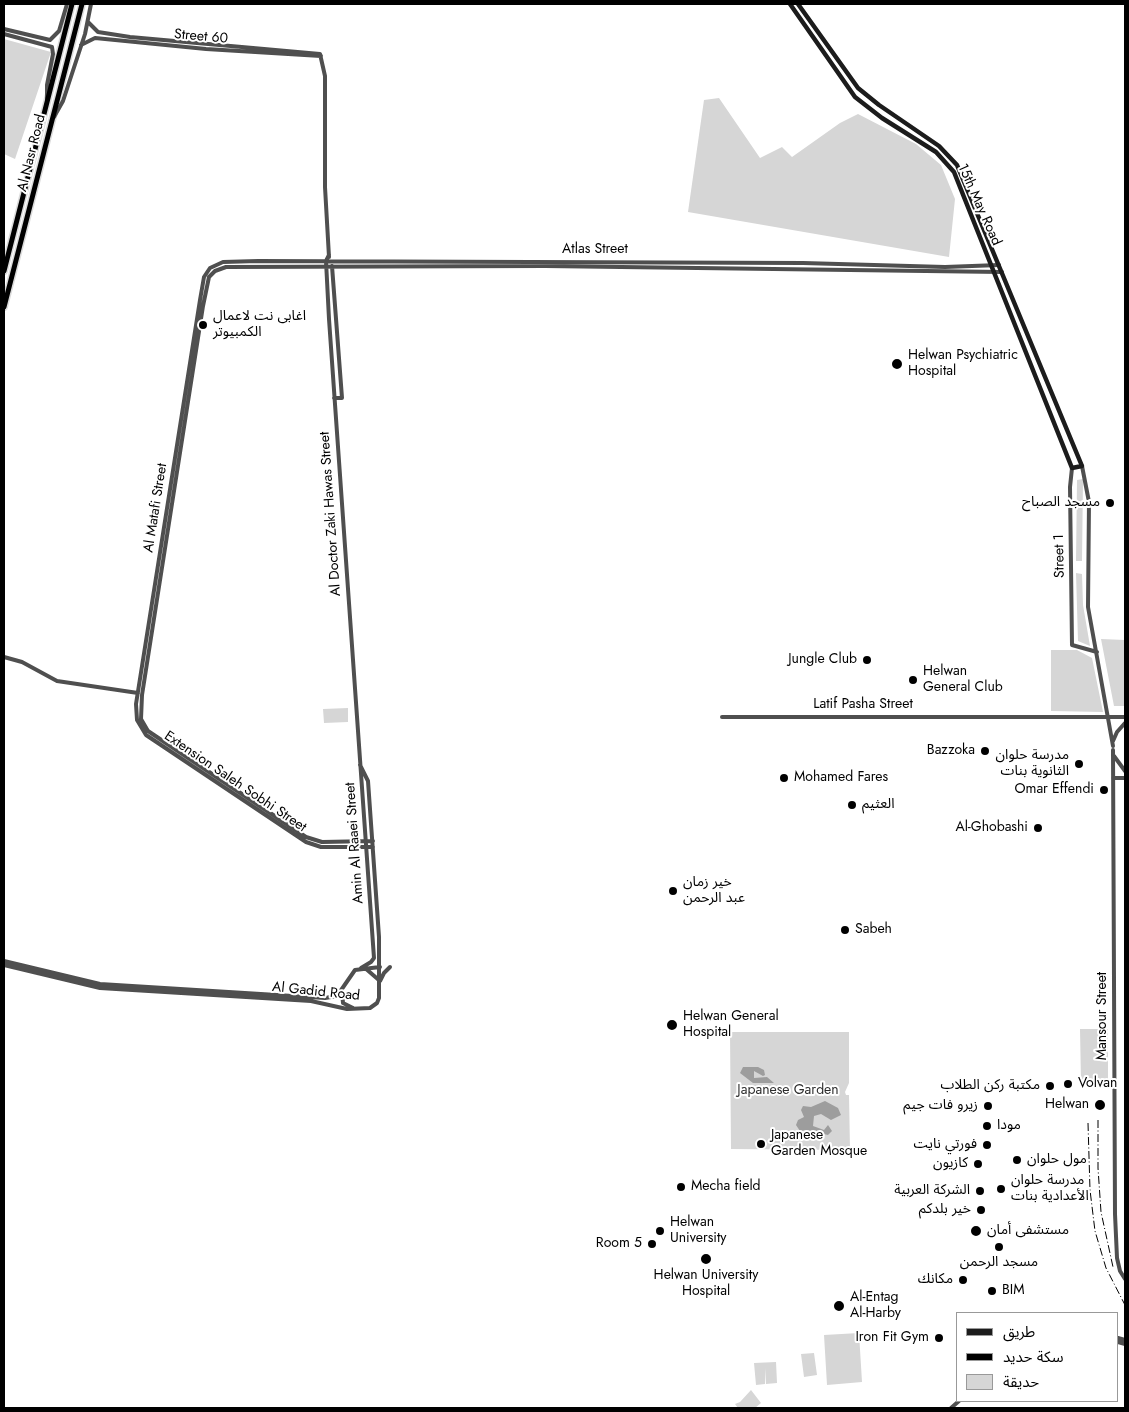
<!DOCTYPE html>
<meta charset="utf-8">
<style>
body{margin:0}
#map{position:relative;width:1129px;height:1412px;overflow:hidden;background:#fff;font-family:Jost,"Noto Sans Arabic",sans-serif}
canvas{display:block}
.frame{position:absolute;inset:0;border:5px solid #000;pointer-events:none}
.legend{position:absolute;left:956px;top:1312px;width:162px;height:90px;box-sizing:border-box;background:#fff;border:1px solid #999;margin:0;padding:6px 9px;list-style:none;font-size:15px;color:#000}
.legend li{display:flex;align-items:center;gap:10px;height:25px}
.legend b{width:25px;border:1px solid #999}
</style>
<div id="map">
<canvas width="1129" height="1412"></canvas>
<div class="frame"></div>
<ul class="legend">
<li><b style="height:6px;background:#1c1c1c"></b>طريق</li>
<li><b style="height:6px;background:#000"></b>سكة حديد</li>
<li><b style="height:14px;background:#d6d6d6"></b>حديقة</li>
</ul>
</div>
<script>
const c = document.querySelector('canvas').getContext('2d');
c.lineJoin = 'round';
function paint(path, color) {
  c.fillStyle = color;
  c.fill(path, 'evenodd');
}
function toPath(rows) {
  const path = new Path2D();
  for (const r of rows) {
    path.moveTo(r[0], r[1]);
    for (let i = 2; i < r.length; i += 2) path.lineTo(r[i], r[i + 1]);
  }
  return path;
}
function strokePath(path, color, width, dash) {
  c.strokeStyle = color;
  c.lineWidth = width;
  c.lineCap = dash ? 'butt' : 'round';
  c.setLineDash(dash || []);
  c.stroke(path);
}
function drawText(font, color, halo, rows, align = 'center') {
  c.font = font + ' Jost,"Noto Sans Arabic",sans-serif';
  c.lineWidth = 4;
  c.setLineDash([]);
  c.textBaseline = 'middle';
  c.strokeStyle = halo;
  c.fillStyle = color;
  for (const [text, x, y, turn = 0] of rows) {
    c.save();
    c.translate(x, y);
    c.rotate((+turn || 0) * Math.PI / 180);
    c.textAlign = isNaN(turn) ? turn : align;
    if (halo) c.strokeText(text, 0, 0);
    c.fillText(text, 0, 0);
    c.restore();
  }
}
const green = toPath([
 [4,39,51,52,15,159,4,154],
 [719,98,760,158,782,147,792,157,840,123,858,114,916,144,941,165,955,199,949,257,688,212,704,100],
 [1083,479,1082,561,1076,561,1077,480],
 [1076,573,1082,574,1083,605,1090,646,1078,641],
 [1101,639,1125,640,1125,706,1114,706],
 [1051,650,1077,650,1092,658,1103,712,1051,711],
 [348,708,348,722,324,723,323,709],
 [1080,1029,1108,1029,1108,1083,1081,1083],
 [730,1032,849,1032,849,1083,845,1092,846,1095,849,1095,850,1150,731,1149],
 [859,1333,862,1382,827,1385,824,1335],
 [814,1353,817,1375,804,1377,801,1354],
 [776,1362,777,1383,766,1384,765,1368,765,1384,756,1385,754,1363],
 [751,1390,761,1403,755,1408,738,1408,735,1404,740,1402]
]);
const water = toPath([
 [743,1067,758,1067,764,1070,765,1075,763,1076,754,1071,754,1078,767,1077,774,1083,787,1083,753,1083,740,1073],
 [825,1101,838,1108,841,1115,831,1120,821,1114,814,1116,813,1126,824,1130,828,1125,832,1131,828,1135,819,1133,805,1136,803,1134,807,1130,800,1131,796,1125,798,1120,804,1117,801,1110,803,1106,811,1107]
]);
const tertiary = toPath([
 [88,22,98,32,130,37,320,54,325,76,325,187,329,257],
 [4,29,50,40,59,31,67,4],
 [4,34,52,47,53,54,47,85,47,99],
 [81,45,95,38,206,49,321,56],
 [54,117,63,101,85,34,91,4],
 [329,255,326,261,329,319,374,958,371,962,361,968],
 [332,266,342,398,334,398],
 [1082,466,1089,502,1088,607,1113,746],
 [1072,468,1070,487,1072,645,1097,652],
 [4,657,22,662,57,681,138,693],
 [722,717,1125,717],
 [1113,741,1117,732,1125,723],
 [1113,750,1115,1214,1117,1258,1120,1271,1125,1279],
 [1114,756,1125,771],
 [1113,778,1125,778],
 [373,841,322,842,306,837,148,731,141,719,142,695,203,306,209,277,215,271,226,267,545,266,1002,272],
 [373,847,321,847,306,842,146,735,137,720,136,704,149,622,200,300,204,277,210,268,223,262,258,261,803,263,945,267,999,265],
 [4,961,100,984,325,998,337,996,355,970,380,967],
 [4,965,100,988,311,1001,347,1009,370,1008,377,1003,379,998,379,937,368,781,360,765],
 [365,968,380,981,384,973,390,967],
 [342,992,343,1003,353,1008],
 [1118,1338,1125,1340],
 [1118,1342,1125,1344],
 [951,1408,959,1401]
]);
const secondary = toPath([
 [790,4,855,97,882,118,936,152,954,172,1072,468,1082,466,957,165,939,146,879,105,858,88,798,4]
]);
const trunk = toPath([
 [4,271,72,4],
 [4,307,82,4]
]);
const rail = toPath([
 [1098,1120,1098,1168,1101,1212,1113,1267],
 [1088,1123,1090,1190,1095,1231,1106,1268,1125,1305]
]);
const markers = [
 [203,325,5,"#000"],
 [897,364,6,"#000"],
 [1110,503,5,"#000"],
 [867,660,5,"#000"],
 [913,680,5,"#000"],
 [985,751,5,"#000"],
 [1079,764,5,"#000"],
 [784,778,5,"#000"],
 [1104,790,5,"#000"],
 [852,805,5,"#000"],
 [1038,828,5,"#000"],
 [673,891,5,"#000"],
 [845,930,5,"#000"],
 [672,1025,6,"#000"],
 [1068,1084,5,"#000"],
 [1050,1086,5,"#000"],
 [1100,1105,6,"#000"],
 [988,1106,5,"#000"],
 [987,1126,5,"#000"],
 [761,1144,5,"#000"],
 [987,1145,5,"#000"],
 [1017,1160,5,"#000"],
 [978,1164,5,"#000"],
 [681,1187,5,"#000"],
 [1001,1189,5,"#000"],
 [980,1191,5,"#000"],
 [981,1210,5,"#000"],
 [660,1231,5,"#000"],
 [976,1231,6,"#000"],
 [652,1244,5,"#000"],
 [999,1247,5,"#000"],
 [706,1259,6,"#000"],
 [963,1280,5,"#000"],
 [992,1291,5,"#000"],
 [839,1306,6,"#000"],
 [939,1338,5,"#000"]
];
const streetNames = [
 ["Street 60",201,37,5],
 ["Al Nasr Road",32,153,-76],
 ["15th May Road",979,205,66],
 ["Atlas Street",595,250],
 ["Al Matafi Street",156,508,-81],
 ["Al Doctor Zaki Hawas Street",331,514,-94],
 ["Street 1",1060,556,-91],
 ["Latif Pasha Street",863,705],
 ["Extension Saleh Sobhi Street",235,782,34],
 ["Amin Al Raaei Street",355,843,-94],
 ["Al Gadid Road",316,992,6],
 ["Mansour Street",1103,1016,-90]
];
const poiNames = [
 ["اغابى نت لاعمال",213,317],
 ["الكمبيوتر",213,333],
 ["Helwan Psychiatric",908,356],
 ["Hospital",908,372],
 ["مسجد الصباح",1100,503,"right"],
 ["Jungle Club",857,660,"right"],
 ["Helwan",923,672],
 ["General Club",923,688],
 ["Bazzoka",975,751,"right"],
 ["مدرسة حلوان",1069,756,"right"],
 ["الثانوية بنات",1069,772,"right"],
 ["Mohamed Fares",794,778],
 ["Omar Effendi",1094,790,"right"],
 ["العثيم",862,805],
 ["Al-Ghobashi",1028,828,"right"],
 ["خير زمان",683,883],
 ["عبد الرحمن",683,899],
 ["Sabeh",855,930],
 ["Helwan General",683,1017],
 ["Hospital",683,1033],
 ["Volvan",1078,1084],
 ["مكتبة ركن الطلاب",1040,1086,"right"],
 ["Helwan",1089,1105,"right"],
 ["زيرو فات جيم",978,1106,"right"],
 ["مودا",997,1126],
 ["Japanese",771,1136],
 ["Garden Mosque",771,1152],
 ["فورتي نايت",977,1145,"right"],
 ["مول حلوان",1027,1160],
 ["كازيون",968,1164,"right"],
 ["مدرسة حلوان",1011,1181],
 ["الأعدادية بنات",1011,1197],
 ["Mecha field",691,1187],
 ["الشركة العربية",970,1191,"right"],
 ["خير بلدكم",971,1210,"right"],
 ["Helwan",670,1223],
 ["University",670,1239],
 ["مستشفى أمان",987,1231],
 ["Room 5",642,1244,"right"],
 ["مسجد الرحمن",999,1263,"center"],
 ["Helwan University",706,1276,"center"],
 ["Hospital",706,1292,"center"],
 ["مكانك",953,1280,"right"],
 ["BIM",1002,1291],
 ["Al-Entag",850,1298],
 ["Al-Harby",850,1314],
 ["Iron Fit Gym",929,1338,"right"]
];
const parkNames = [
 ["Japanese Garden",788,1091]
];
paint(green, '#d6d6d6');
paint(water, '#9d9d9d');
strokePath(trunk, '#dbdbdb', 8);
strokePath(tertiary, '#4f4f4f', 4);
strokePath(secondary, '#1c1c1c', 4.5);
strokePath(trunk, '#000', 5);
strokePath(rail, '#000', 1, [8, 2.5, 1, 2.5]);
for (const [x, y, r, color] of markers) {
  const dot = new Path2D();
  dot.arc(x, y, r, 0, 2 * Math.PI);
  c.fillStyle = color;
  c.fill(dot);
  strokePath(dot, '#fff', 2);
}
drawText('14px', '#000', '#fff', streetNames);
drawText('14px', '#000', '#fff', poiNames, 'left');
drawText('14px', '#2d2d2d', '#fff', parkNames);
</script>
